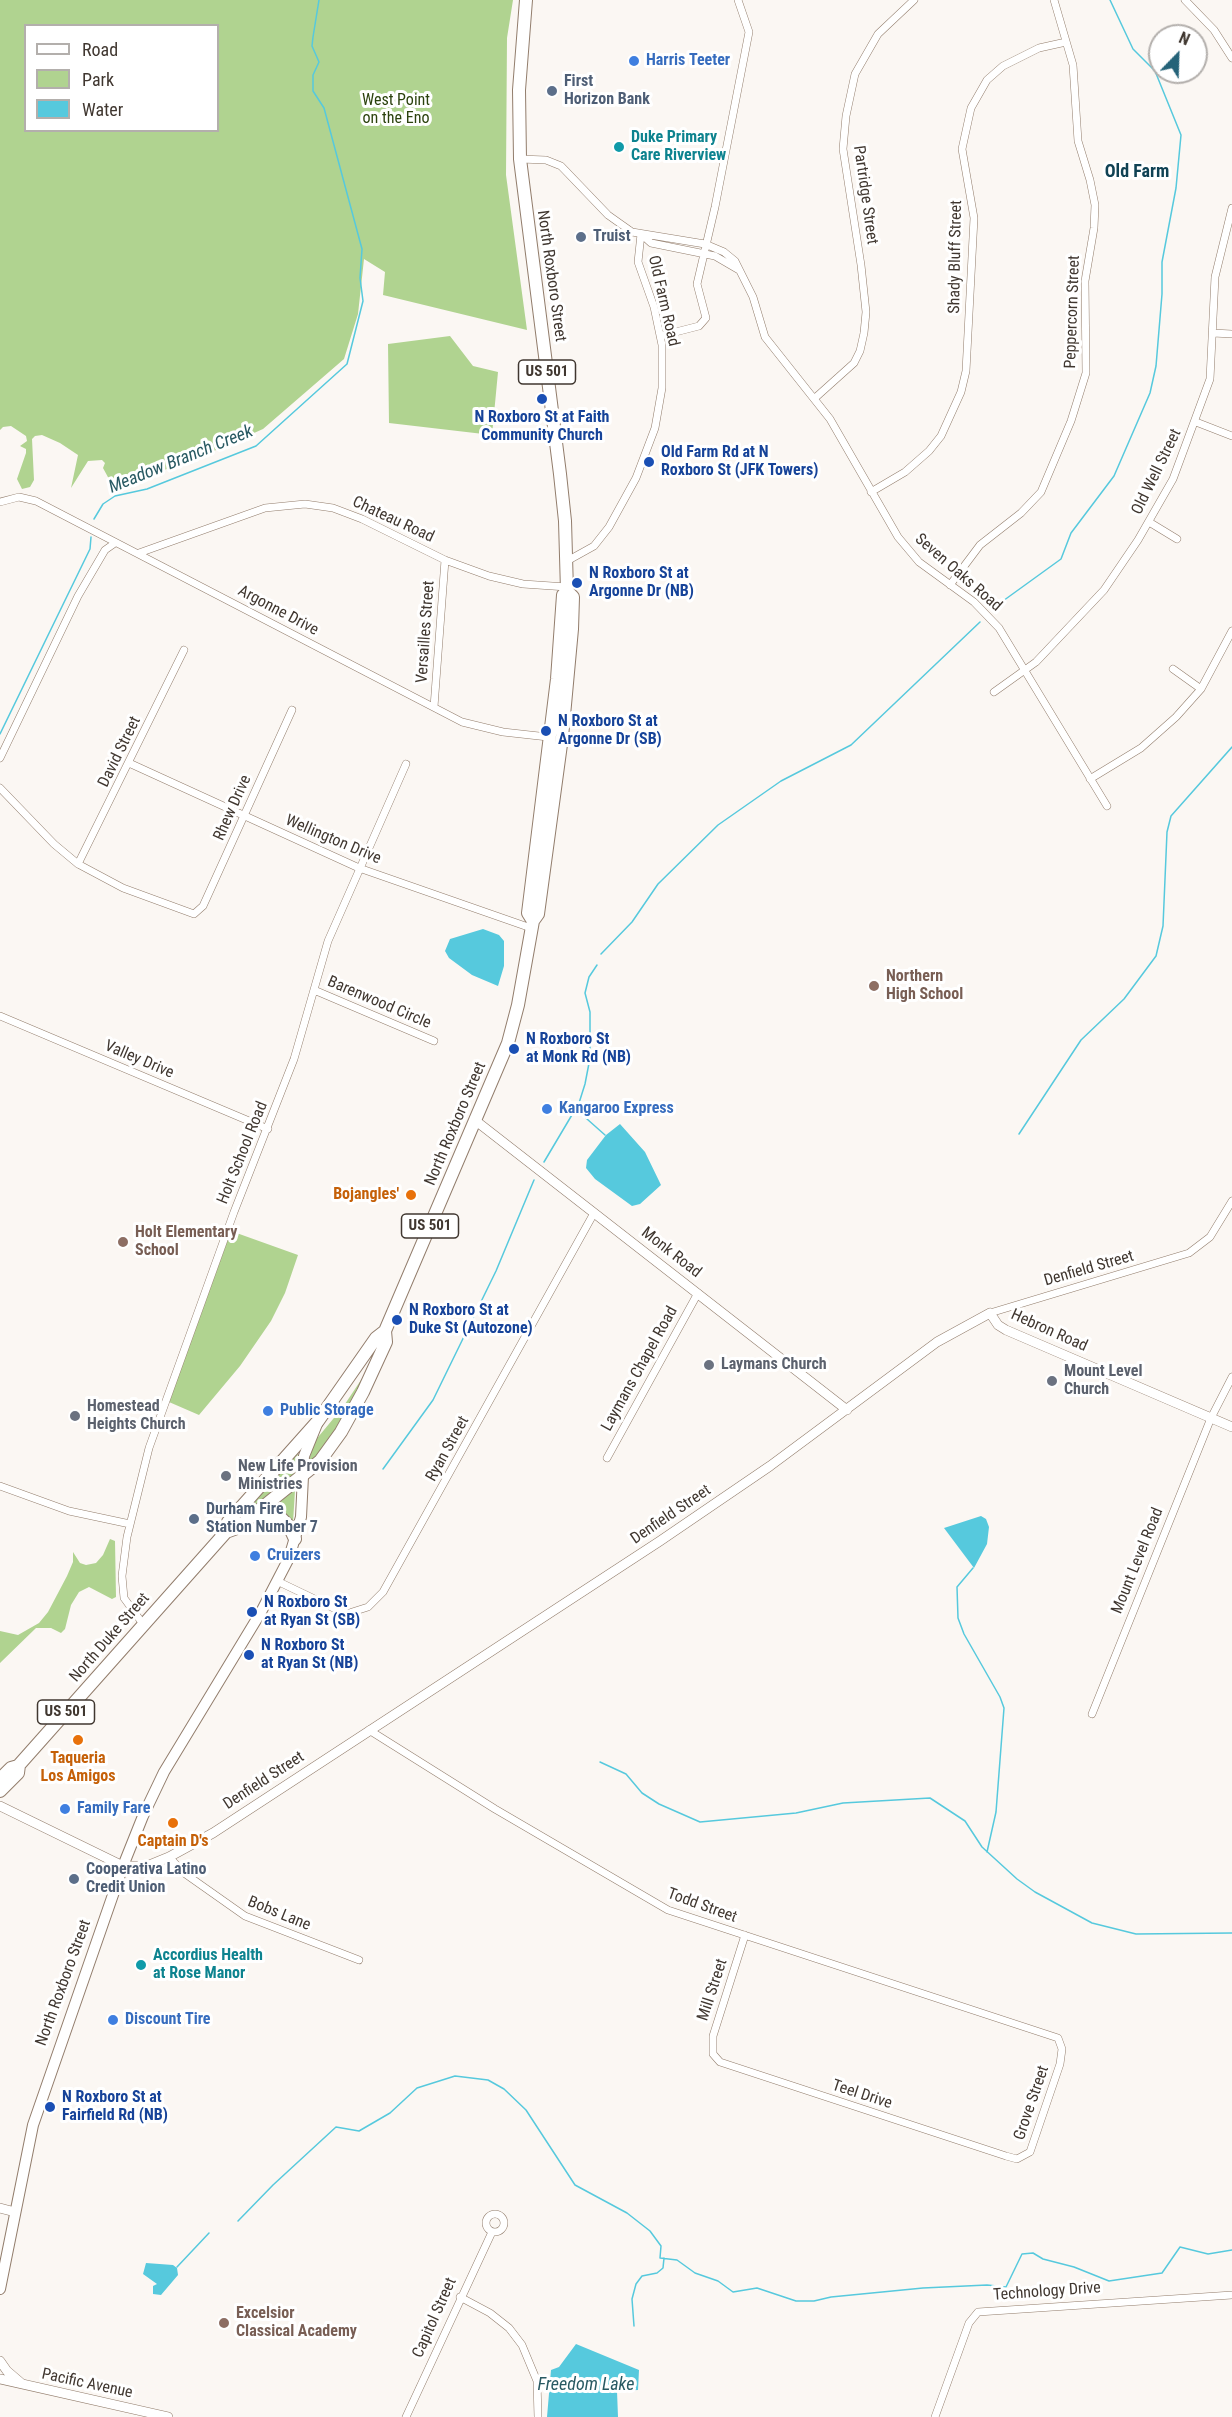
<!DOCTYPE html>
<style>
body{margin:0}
#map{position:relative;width:1232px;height:2417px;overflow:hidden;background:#fbf7f3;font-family:"Roboto Condensed",sans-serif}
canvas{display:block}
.legend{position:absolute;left:24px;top:24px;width:195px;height:108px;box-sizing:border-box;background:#fff;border:2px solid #b3afac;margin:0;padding:8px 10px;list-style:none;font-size:18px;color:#403730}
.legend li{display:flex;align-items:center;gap:12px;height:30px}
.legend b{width:30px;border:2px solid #b3afac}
.north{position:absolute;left:1148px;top:24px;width:60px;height:60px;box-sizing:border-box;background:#fff;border:2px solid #b3afac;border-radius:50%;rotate:23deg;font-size:16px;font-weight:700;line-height:24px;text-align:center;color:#403730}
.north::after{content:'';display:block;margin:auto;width:21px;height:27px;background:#256379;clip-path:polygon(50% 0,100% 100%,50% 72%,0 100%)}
</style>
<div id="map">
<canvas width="1232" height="2417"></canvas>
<ul class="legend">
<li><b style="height:8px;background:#fff"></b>Road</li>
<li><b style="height:16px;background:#b0d390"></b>Park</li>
<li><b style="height:16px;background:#56c9dd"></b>Water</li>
</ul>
<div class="north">N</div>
</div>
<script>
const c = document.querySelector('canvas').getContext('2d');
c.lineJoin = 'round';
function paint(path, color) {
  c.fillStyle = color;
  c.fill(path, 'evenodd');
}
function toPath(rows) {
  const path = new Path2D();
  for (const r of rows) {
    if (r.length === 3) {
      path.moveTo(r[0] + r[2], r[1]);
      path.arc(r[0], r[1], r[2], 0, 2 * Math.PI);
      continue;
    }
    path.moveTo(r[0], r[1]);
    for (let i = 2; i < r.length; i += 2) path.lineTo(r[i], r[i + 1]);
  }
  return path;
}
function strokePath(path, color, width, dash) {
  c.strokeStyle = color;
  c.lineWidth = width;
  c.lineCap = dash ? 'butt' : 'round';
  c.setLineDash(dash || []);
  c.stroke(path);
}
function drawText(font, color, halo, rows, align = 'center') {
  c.font = font + ' "Roboto Condensed",sans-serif';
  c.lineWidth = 6;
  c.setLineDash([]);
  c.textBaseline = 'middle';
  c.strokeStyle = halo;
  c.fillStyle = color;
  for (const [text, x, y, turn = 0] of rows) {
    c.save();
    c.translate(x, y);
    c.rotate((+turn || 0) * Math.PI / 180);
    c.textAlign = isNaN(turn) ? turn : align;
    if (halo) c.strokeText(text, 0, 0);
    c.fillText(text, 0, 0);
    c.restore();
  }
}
const green = toPath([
 [0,0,513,0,507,38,506,175,527,330,383,295,385,272,364,259,358,314,344,359,263,429,187,463,147,475,128,475,108,484,109,479,103,468,105,463,102,460,88,461,71,488,78,455,60,443,42,435,35,436,32,439,34,480,30,487,22,489,17,479,26,453,26,449,20,446,27,441,26,436,11,426,3,427,0,430],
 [26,26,218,26,218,130,26,130],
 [450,336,473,366,498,372,492,435,389,423,388,344],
 [231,1231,298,1255,285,1293,271,1321,240,1366,199,1415,169,1402],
 [369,1368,356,1400,322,1451,308,1464,314,1442,343,1407],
 [298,1451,295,1476,241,1519,238,1516],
 [295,1490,293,1523,269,1511,268,1509],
 [110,1539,115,1541,116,1597,112,1599,89,1587,79,1592,71,1605,65,1629,61,1633,51,1628,36,1628,0,1663,0,1631,18,1635,39,1623,48,1612,67,1576,73,1562,73,1552,80,1563,86,1565,96,1563,103,1555]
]);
const water = toPath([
 [483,929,499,935,504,941,504,966,498,986,472,975,449,958,445,951,450,939],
 [620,1124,645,1152,661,1185,640,1204,632,1206,595,1179,586,1168,587,1160,606,1135],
 [981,1516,986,1519,989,1527,987,1544,974,1568,944,1528],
 [146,2263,173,2265,177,2268,178,2275,161,2295,153,2294,153,2286,157,2284,143,2274],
 [576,2344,639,2370,638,2390,617,2391,618,2417,547,2417,551,2370,559,2367]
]);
const stream = toPath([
 [94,519,103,504,115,496,147,489,256,446,347,364,363,301,360,278,362,249,324,108,313,91,313,75,319,62,312,46,313,37,319,0],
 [996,606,1061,559,1071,533,1114,476,1150,393,1156,366,1162,294,1162,262,1176,188,1181,135,1155,71,1133,49,1110,0],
 [0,734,90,549,91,537],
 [601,954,632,922,658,884,718,825,781,781,851,745,980,622],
 [579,1104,578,1111,605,1135],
 [1019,1134,1081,1040,1124,999,1156,956,1163,926,1167,832,1171,816,1232,747],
 [544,1162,579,1103,585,1084,590,1058,590,1012,585,993,589,977,597,965],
 [383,1469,433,1400,496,1271,534,1180],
 [973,1568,957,1587,958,1618,964,1634,1000,1697,1004,1708,996,1812,987,1852],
 [600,1762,626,1774,642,1793,659,1804,700,1822,796,1813,843,1803,930,1798,965,1821,982,1847,1017,1879,1035,1892,1092,1923,1136,1934,1232,1933],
 [238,2221,273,2185,336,2127,359,2131,390,2113,417,2088,455,2076,488,2080,504,2089,526,2110,575,2185,627,2213,650,2231,661,2246,660,2258,677,2260,695,2273,718,2281,733,2292,757,2288,796,2301,814,2301,831,2297,923,2288,987,2285,1006,2287,1022,2254,1033,2253,1043,2259,1074,2267,1109,2281,1162,2273,1180,2247,1208,2254,1232,2250],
 [177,2267,209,2233],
 [634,2326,632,2299,636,2284,642,2276,657,2273,663,2268,664,2258]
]);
const minor = toPath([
 [1185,0,1214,30,1232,58],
 [520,159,546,160,561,166,608,215,632,232,705,244,724,252,735,261,753,297,765,337,830,419,898,537,919,562,974,602,999,628,1107,806],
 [641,234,651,243,715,256,739,270],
 [1213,333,1232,334],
 [660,336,699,326,706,318,697,284,715,207,749,32,738,0],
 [815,398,854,363,860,351,864,333,866,312,861,265,843,149,846,116,855,74,878,34,914,0],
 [1196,422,1232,436],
 [871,492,905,472,929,451,941,436,961,392,966,371,974,218,962,149,971,108,987,80,1003,66,1039,48,1066,42],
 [0,502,19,497,36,501,462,722,503,732,548,737],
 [1149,522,1177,539],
 [139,553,265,508,305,504,333,508,362,519,445,560,489,576,523,584,567,587],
 [567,561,594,546,609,527,636,478,655,428,662,388,662,345,654,307,638,262,641,234],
 [950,585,980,545,1021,513,1041,492,1071,421,1086,373,1085,281,1094,228,1095,205,1090,180,1078,141,1073,65,1054,0],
 [1173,669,1201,689],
 [994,692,1036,662,1104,590,1138,540,1173,479,1210,379,1215,277,1232,208],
 [434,707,445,560],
 [0,758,78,596,105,550,115,543],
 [129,763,359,868,531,928],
 [1090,779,1141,748,1176,717,1201,689,1232,631],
 [0,788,54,844,78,864,123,888,194,914,203,906,292,710],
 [78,864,184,650],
 [314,990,434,1041],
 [0,1016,268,1129],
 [990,1313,1189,1253,1210,1237,1232,1201],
 [607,1458,698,1293],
 [0,1486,69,1511,130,1524],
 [277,1581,346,1614,368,1607,383,1592,594,1213],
 [143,1624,124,1598,122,1576,127,1537,149,1448,234,1212,294,1059,328,941,406,764],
 [1092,1714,1211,1418,1232,1377],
 [369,1730,495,1809,668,1910,1058,2038,1062,2049,1060,2064,1030,2152,1017,2159,1006,2156,720,2062,713,2054,713,2036,745,1935],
 [169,1857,184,1873,245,1916,359,1960],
 [495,2223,9],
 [460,2297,490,2313,509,2328,522,2345,537,2381,538,2417],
 [406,2417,492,2232],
 [935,2417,969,2323,978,2312,1232,2295]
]);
const tertiary = toPath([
 [476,1121,847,1410],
 [0,1806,123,1866,147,1866,169,1857,213,1833,660,1541,770,1466,937,1342,990,1313,998,1325,1006,1330,1232,1427],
 [0,2208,15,2212],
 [0,2361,7,2371,21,2383],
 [0,2379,168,2417]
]);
const primary = toPath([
 [0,2289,33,2125,123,1866,143,1816,164,1772,261,1612,289,1558,301,1517,304,1456,317,1424]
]);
const trunk = toPath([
 [526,0,519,90,520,159,560,474,565,521,567,591,563,595,557,679,528,913,533,921],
 [253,1514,281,1518,289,1526,295,1539],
 [226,1532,228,1522,318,1421,376,1338,385,1331,508,1043,518,1005,533,921,538,914,562,737,572,629,573,597,567,591],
 [0,1779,11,1768,18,1766],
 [0,1791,18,1773,19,1765,226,1532,237,1528,320,1461,341,1432,363,1392,386,1342,385,1331]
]);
const markers = [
 [634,61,6,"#3f7fe0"],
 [552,91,6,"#5c6f8a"],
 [619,147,6,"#0f9aa8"],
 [581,237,6,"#5c6f8a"],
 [542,399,6,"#1a4fb4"],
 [649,462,6,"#1a4fb4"],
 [577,583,6,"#1a4fb4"],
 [546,731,6,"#1a4fb4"],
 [874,986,6,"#8d6e63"],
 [514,1049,6,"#1a4fb4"],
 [547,1109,6,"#3f7fe0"],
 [411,1195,6,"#e8710a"],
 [123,1242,6,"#8d6e63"],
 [397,1320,6,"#1a4fb4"],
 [709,1365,6,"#6b7280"],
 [1052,1381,6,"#6b7280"],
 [268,1411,6,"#3f7fe0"],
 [75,1416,6,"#6b7280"],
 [226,1476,6,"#6b7280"],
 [194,1519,6,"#5c6f8a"],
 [255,1556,6,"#3f7fe0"],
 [252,1612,6,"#1a4fb4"],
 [249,1655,6,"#1a4fb4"],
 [78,1740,6,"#e8710a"],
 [65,1809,6,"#3f7fe0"],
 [173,1823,6,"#e8710a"],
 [74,1879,6,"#5c6f8a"],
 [141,1965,6,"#0f9aa8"],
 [113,2020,6,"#3f7fe0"],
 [50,2107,6,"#1a4fb4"],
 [224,2323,6,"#8d6e63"]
];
const shields = [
 [547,372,57],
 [430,1226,57],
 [66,1712,57]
];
const shieldNames = [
 ["US 501",547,372],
 ["US 501",430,1226],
 ["US 501",66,1712]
];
const shopNames = [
 ["Harris Teeter",646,61],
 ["Kangaroo Express",559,1109],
 ["Public Storage",280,1411],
 ["Cruizers",267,1556],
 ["Family Fare",77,1809],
 ["Discount Tire",125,2020]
];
const serviceNames = [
 ["First",564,82],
 ["Horizon Bank",564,100],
 ["Truist",593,237],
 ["Durham Fire",206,1510],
 ["Station Number 7",206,1528],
 ["Cooperativa Latino",86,1870],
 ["Credit Union",86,1888]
];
const parkNames = [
 ["West Point",396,101],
 ["on the Eno",396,119]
];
const cultureNames = [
 ["Duke Primary",631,138],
 ["Care Riverview",631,156],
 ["Accordius Health",153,1956],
 ["at Rose Manor",153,1974]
];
const streetNames = [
 ["Partridge Street",865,195,82],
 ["Shady Bluff Street",956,257,-89],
 ["North Roxboro Street",551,276,82],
 ["Old Farm Road",663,301,77],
 ["Peppercorn Street",1073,312,-88],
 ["Old Well Street",1157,472,-64],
 ["Chateau Road",393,520,25],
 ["Seven Oaks Road",958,573,41],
 ["Argonne Drive",278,611,28],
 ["Versailles Street",426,632,-86],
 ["David Street",120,752,-64],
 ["Rhew Drive",233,808,-66],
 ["Wellington Drive",333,840,23],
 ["Barenwood Circle",379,1003,23],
 ["Valley Drive",139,1060,23],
 ["North Roxboro Street",456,1124,-67],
 ["Holt School Road",243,1153,-68],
 ["Monk Road",671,1253,38],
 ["Denfield Street",1089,1269,-16],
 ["Hebron Road",1049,1331,24],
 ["Laymans Chapel Road",640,1369,-61],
 ["Ryan Street",448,1449,-61],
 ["Denfield Street",671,1515,-34],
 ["Mount Level Road",1138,1561,-68],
 ["North Duke Street",110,1638,-49],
 ["Denfield Street",264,1781,-33],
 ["Todd Street",702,1906,20],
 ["Bobs Lane",279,1914,22],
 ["North Roxboro Street",64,1983,-70],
 ["Mill Street",713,1990,-72],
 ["Teel Drive",862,2095,18],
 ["Grove Street",1032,2103,-71],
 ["Technology Drive",1047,2292,-4],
 ["Capitol Street",435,2318,-66],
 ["Pacific Avenue",87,2384,12]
];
const transitNames = [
 ["N Roxboro St at Faith",542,418,"center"],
 ["Community Church",542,436,"center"],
 ["Old Farm Rd at N",661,453],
 ["Roxboro St (JFK Towers)",661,471],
 ["N Roxboro St at",589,574],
 ["Argonne Dr (NB)",589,592],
 ["N Roxboro St at",558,722],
 ["Argonne Dr (SB)",558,740],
 ["N Roxboro St",526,1040],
 ["at Monk Rd (NB)",526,1058],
 ["N Roxboro St at",409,1311],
 ["Duke St (Autozone)",409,1329],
 ["N Roxboro St",264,1603],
 ["at Ryan St (SB)",264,1621],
 ["N Roxboro St",261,1646],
 ["at Ryan St (NB)",261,1664],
 ["N Roxboro St at",62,2098],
 ["Fairfield Rd (NB)",62,2116]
];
const educationNames = [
 ["Northern",886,977],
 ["High School",886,995],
 ["Holt Elementary",135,1233],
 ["School",135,1251],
 ["Excelsior",236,2314],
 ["Classical Academy",236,2332]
];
const foodNames = [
 ["Bojangles'",399,1195,"right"],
 ["Taqueria",78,1759],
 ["Los Amigos",78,1777],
 ["Captain D's",173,1842]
];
const worshipNames = [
 ["Laymans Church",721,1365],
 ["Mount Level",1064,1372],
 ["Church",1064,1390],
 ["Homestead",87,1407],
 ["Heights Church",87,1425],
 ["New Life Provision",238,1467],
 ["Ministries",238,1485]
];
const neighbourhoodNames = [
 ["Old Farm",1137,172]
];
const waterNames = [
 ["Meadow Branch Creek",181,460,-22],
 ["Freedom Lake",586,2385]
];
paint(green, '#b0d390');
paint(water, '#56c9dd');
strokePath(stream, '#56c9dd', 1.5);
strokePath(minor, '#927d6c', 8);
strokePath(tertiary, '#927d6c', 10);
strokePath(primary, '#927d6c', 12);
strokePath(trunk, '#927d6c', 14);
strokePath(minor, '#fff', 7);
strokePath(tertiary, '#fff', 9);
strokePath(primary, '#fff', 10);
strokePath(trunk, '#fff', 12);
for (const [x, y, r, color] of markers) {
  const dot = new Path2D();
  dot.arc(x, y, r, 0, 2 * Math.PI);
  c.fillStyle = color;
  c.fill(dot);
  strokePath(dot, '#fff', 2);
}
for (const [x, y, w] of shields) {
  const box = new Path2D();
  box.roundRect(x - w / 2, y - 12, w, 24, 4.5);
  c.fillStyle = '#fff';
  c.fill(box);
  strokePath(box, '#403730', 1.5);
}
drawText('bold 15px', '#403730', null, shieldNames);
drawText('bold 16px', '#366cbe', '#fff', shopNames, 'left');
drawText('bold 16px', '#4e5e75', '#fff', serviceNames, 'left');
drawText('16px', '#2b420d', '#fff', parkNames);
drawText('bold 16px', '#0d838f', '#fff', cultureNames, 'left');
drawText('16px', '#403730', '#fff', streetNames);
drawText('bold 16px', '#164399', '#fff', transitNames, 'left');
drawText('bold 16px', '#785e54', '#fff', educationNames, 'left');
drawText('bold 16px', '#c56008', '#fff', foodNames);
drawText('bold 16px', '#5b616d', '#fff', worshipNames, 'left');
drawText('bold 18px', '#104254', '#fff', neighbourhoodNames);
drawText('italic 18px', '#285962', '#fff', waterNames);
</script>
